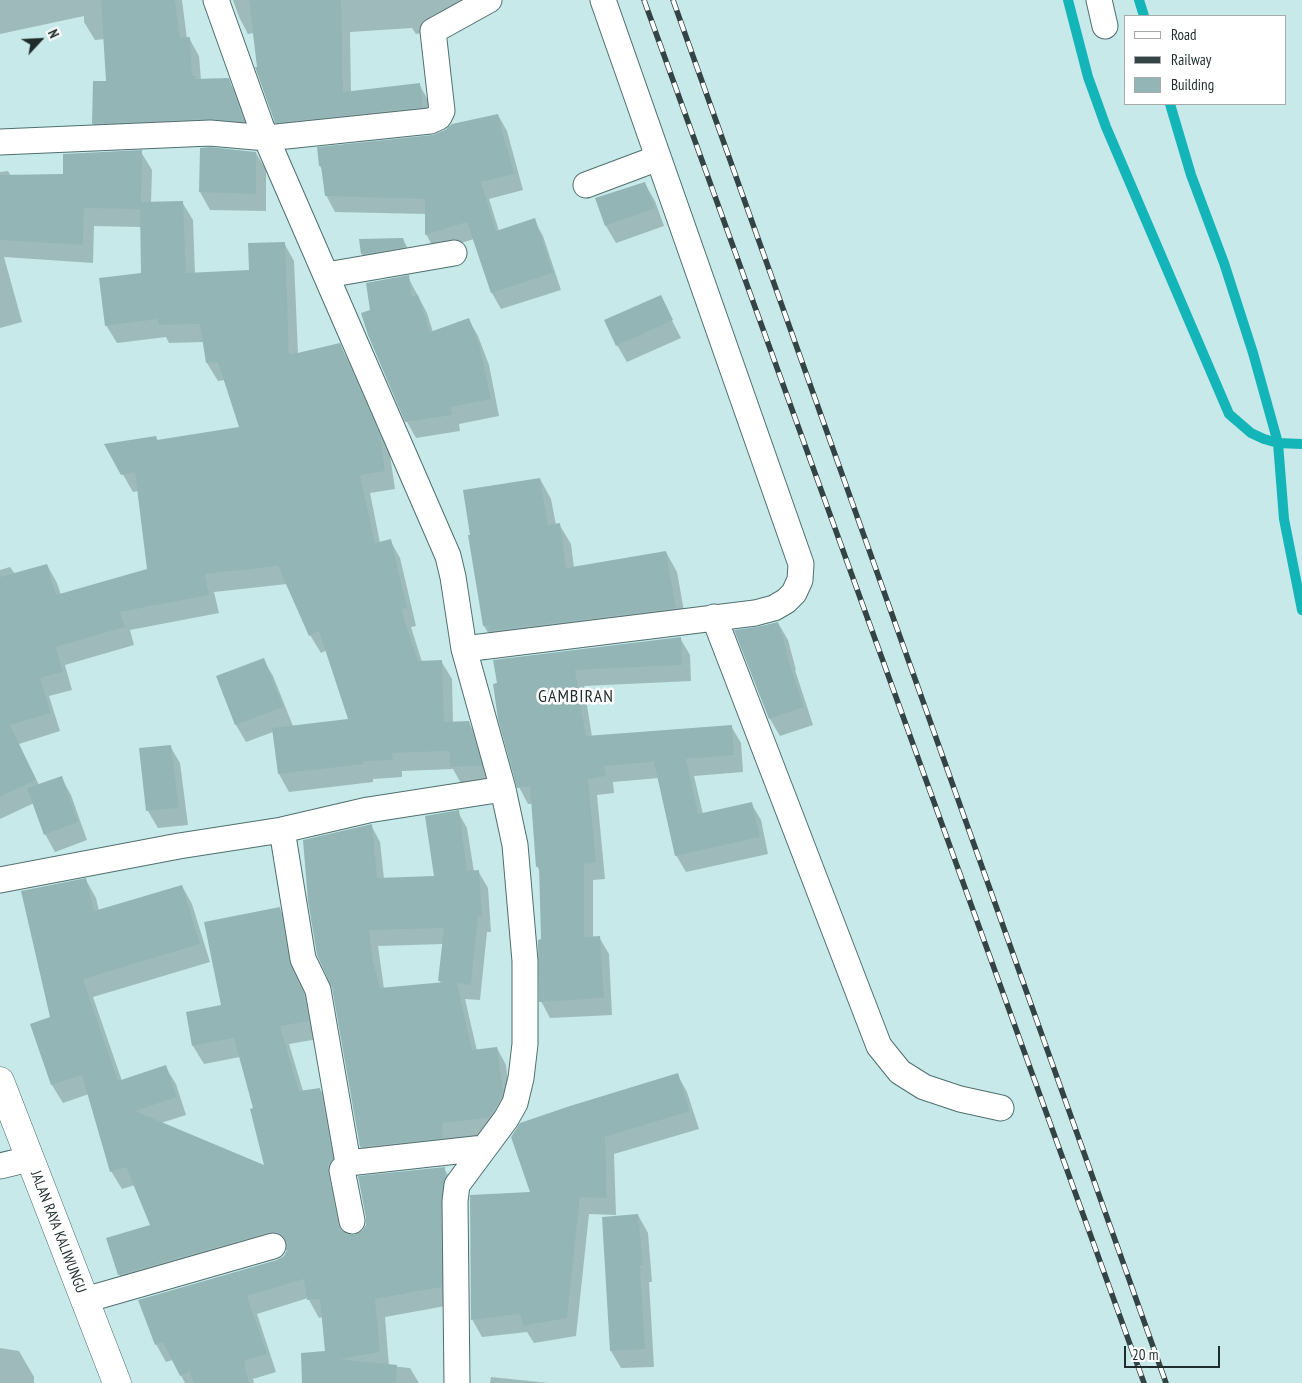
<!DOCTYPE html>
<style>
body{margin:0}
#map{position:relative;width:1302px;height:1383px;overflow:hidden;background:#c7e9e9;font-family:"PT Sans Narrow",sans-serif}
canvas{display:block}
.legend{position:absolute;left:1124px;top:15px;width:162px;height:90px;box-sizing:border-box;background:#fff;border:1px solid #a5abab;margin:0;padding:6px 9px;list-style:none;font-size:15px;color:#1f2c2c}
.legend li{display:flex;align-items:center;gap:10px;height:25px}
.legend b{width:25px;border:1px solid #a5abab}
.north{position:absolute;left:15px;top:15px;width:50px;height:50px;-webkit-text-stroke:4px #fff;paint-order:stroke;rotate:65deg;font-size:14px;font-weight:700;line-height:20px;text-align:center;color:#1f2c2c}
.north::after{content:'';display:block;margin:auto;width:18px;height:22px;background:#1f2c2c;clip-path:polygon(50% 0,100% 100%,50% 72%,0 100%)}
.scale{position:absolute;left:1124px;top:1346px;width:96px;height:22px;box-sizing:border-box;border:2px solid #1f2c2c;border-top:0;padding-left:6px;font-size:15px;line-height:18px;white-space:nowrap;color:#1f2c2c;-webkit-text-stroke:4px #fff;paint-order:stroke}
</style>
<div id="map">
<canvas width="1302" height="1383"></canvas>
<ul class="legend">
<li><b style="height:6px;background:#fff"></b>Road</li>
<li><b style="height:6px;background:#344444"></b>Railway</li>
<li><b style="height:14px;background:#94b5b5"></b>Building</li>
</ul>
<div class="north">N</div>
<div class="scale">20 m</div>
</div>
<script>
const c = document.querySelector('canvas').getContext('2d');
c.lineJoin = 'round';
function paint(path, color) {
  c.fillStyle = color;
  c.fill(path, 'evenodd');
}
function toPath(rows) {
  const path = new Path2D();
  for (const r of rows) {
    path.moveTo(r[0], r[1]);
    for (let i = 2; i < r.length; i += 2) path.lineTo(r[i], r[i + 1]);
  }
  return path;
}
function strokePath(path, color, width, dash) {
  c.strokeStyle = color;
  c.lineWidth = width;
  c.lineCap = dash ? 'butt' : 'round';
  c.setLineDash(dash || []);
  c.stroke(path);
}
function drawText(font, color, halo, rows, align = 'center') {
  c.font = font + ' "PT Sans Narrow",sans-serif';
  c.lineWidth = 5;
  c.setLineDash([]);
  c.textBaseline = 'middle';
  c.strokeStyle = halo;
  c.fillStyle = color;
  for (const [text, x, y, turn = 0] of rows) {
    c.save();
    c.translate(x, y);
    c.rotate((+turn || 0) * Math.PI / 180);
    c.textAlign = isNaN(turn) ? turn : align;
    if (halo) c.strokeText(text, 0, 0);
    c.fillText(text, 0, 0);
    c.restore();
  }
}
const shadow = toPath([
 [0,0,182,0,187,39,189,38,199,56,201,80,228,80,239,98,253,139,104,141,93,123,107,83,105,39,95,40,84,22,84,16,0,34],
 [233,0,472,0,442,30,416,34,412,28,350,32,351,92,419,84,428,100,431,123,286,138,276,122,258,68,254,33,248,34,239,17],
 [498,115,507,131,523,190,489,199,499,231,534,220,543,236,561,290,501,309,492,293,474,239,435,251,426,234,426,214,335,212,326,195,323,171,320,166,432,136],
 [201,149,256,153,266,170,266,211,210,210,200,192],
 [141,152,152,170,151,203,182,202,193,220,195,274,251,271,284,243,294,261,298,354,339,344,349,362,390,455,395,489,370,493,380,543,390,540,400,558,416,626,411,627,422,662,441,661,452,679,453,723,468,722,479,740,491,783,462,785,453,769,402,771,402,777,373,779,373,782,289,792,279,774,273,732,246,742,236,725,218,676,263,659,273,676,293,726,350,720,327,650,321,653,310,635,287,584,214,592,219,613,130,630,134,645,65,665,72,690,49,696,60,731,19,744,39,785,61,777,71,795,87,840,55,852,45,834,34,803,0,819,0,570,10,567,15,574,47,565,57,583,61,595,149,570,139,491,133,492,106,445,156,437,158,441,241,428,225,380,218,381,207,363,204,342,169,343,166,337,117,343,106,325,142,275,141,227,94,226,93,263,4,257,22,322,0,328,0,172,8,171,11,176,65,176],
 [645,184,655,201,664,226,616,243,606,226,596,199],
 [403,239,411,255,371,269,362,254,360,241],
 [408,277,427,313,433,332,469,320,478,336,489,365,499,416,459,424,460,431,416,438,407,422,371,311],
 [660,297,681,338,627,362,617,345],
 [540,479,551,499,556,525,559,524,571,544,574,568,666,552,677,572,687,628,496,646,484,626],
 [778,623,788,640,796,670,795,670,813,725,780,736,770,719,736,631],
 [680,638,690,655,691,681,584,686,592,737,731,726,741,743,743,772,694,776,703,814,751,803,761,820,768,854,686,872,676,855,659,778,613,782,614,793,597,795,605,879,593,880,593,938,599,937,609,954,612,1015,550,1018,541,1001,542,941,540,872,537,866,533,804,528,804,519,787,494,685],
 [170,746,180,763,188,825,158,828,148,811,140,749],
 [458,812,467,828,474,872,478,871,488,888,491,932,487,932,480,1000,465,999,477,1051,497,1048,506,1065,511,1109,498,1134,450,1139,451,1154,370,1163,361,1147,371,825,380,842,384,879,435,878],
 [443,944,440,981,441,983,384,989,378,946],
 [86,880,96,898,99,911,182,886,192,904,210,962,93,997,122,1081,165,1066,176,1084,186,1115,161,1123,266,1167,255,1109,240,1057,204,1064,193,1046,187,1013,223,1006,279,908,290,926,299,981,314,1014,318,1039,289,1044,303,1091,320,1089,330,1107,342,1177,337,1192,346,1236,354,1236,363,1232,444,1168,454,1186,451,1305,385,1317,389,1366,410,1368,419,1383,433,1383,304,1383,327,1353,323,1317,319,1318,308,1298,257,1314,276,1372,253,1379,254,1383,185,1383,173,1360,166,1362,156,1344,284,1257,288,1250,280,1250,129,1292,119,1274,152,1225,135,1185,122,1189,111,1171,89,1094,63,1103,52,1085,31,1025,51,1018],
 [677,1074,687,1092,699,1129,614,1154,616,1215,589,1214,576,1336,534,1343,527,1332,482,1337,472,1319,532,1193],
 [638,1215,648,1233,652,1282,649,1282,654,1367,621,1368,611,1351],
 [0,1348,19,1351,34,1377,34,1383,0,1383],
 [491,1377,549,1383,490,1383]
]);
const stream = toPath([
 [1068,0,1088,77,1106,127,1229,414,1251,433,1264,439,1278,443,1302,444],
 [1139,0,1144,16],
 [1170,104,1191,175,1224,263,1253,353,1278,443,1284,519,1302,610]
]);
const building = toPath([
 [101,0,175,0,180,38,190,37,192,76,195,76,195,79,229,78,244,122,209,119,92,124,93,81,106,81],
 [249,0,341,0,343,92,420,83,423,107,275,123,255,67,257,67],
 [498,114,506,146,507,146,514,174,481,182,496,231,535,218,553,273,491,293,467,222,425,235,425,199,325,196,321,166,319,166,317,147,432,135,445,130,452,124],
 [210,147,256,152,256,194,199,192,200,148],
 [142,150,141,202,183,201,186,273,249,270,248,243,285,242,289,355,340,343,380,436,385,471,360,475,375,543,391,539,407,608,401,609,418,661,442,660,444,722,469,721,482,766,450,767,449,751,392,753,393,760,363,761,364,764,278,774,272,728,348,719,319,631,309,636,278,566,205,574,209,595,120,612,125,627,56,647,63,672,40,678,51,713,10,725,36,780,0,797,0,577,47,564,56,595,147,569,135,472,121,475,104,444,156,436,157,440,239,427,218,362,206,363,200,324,158,325,158,319,105,326,99,278,141,273,140,209,84,208,83,245,0,240,0,175,63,174,63,154],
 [645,182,655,208,605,226,595,198],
 [403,238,405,247,361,254,359,239],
 [409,275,412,297,418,295,430,332,469,318,480,347,491,399,451,407,452,415,405,422,368,335,361,313,370,310,366,283],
 [661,295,673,320,616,346,604,320],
 [540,478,548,525,560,523,566,568,666,551,676,608,489,631,488,626,483,626,468,535,470,535,463,490],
 [778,622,787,652,786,653,804,707,769,719,734,630,757,627],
 [681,637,682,665,575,670,586,736,732,725,734,755,686,759,698,814,752,802,760,837,675,856,654,762,604,766,606,776,588,779,596,863,584,864,584,937,600,936,604,998,539,1002,538,940,541,939,539,866,536,867,530,786,517,788,498,719,493,684,497,683,493,660],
 [264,658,283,707,235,725,216,676],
 [171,745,179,808,146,811,139,748],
 [62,776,78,822,44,835,27,788],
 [459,810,467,871,479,870,482,916,478,916,471,985,457,983,472,1050,497,1047,503,1092,501,1098,489,1118,442,1123,443,1138,360,1147,332,988,317,955,308,901,303,840,372,824,377,878,434,876,425,816],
 [444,928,438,981,445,982,380,988,373,961,369,930],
 [86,878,94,911,182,885,200,944,83,979,118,1081,166,1065,177,1097,135,1111,264,1165,250,1109,253,1108,234,1038,192,1046,186,1012,221,1005,204,922,280,907,289,962,304,994,309,1021,280,1026,299,1091,320,1088,333,1159,328,1166,328,1173,338,1224,341,1230,347,1234,354,1235,362,1231,366,1225,366,1218,358,1176,445,1167,445,1177,441,1201,442,1287,375,1299,380,1352,340,1359,397,1365,396,1383,302,1383,301,1353,325,1351,320,1299,307,1300,304,1279,247,1296,267,1354,244,1361,249,1383,193,1383,190,1371,180,1376,163,1342,155,1345,138,1300,277,1260,284,1256,287,1250,287,1243,283,1235,276,1232,269,1232,118,1275,106,1238,150,1225,126,1167,110,1172,82,1075,51,1085,30,1024,50,1017,21,891],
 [678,1073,690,1111,605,1137,607,1198,580,1197,567,1318,523,1326,520,1314,471,1320,470,1195,530,1192,511,1137,520,1123,570,1106],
 [638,1214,643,1265,640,1265,645,1349,610,1351,602,1217]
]);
const minor = toPath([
 [216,0,261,126,448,556,453,577,464,649,503,789,515,845,525,961,525,1044,521,1078,515,1103,506,1119,457,1185,455,1201,457,1383],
 [1099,0,1105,26],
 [0,142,210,133,267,138,430,121,439,117,442,111,433,31,489,0],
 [586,185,658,158],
 [327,275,454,253],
 [714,617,879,1046,900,1072,924,1087,960,1099,1001,1108],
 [464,649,755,613,774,608,786,601,794,593,800,580,801,564,603,0],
 [282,830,303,959,318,990,348,1163,342,1170,352,1221],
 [0,880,179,846,282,830,368,810,503,789],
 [348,1163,484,1148],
 [0,1166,29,1159],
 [85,1300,273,1246]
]);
const primary = toPath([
 [0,1081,117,1383]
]);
const rail = toPath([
 [644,0,1144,1383],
 [673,0,1166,1383]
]);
const streetNames = [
 ["JALAN RAYA KALIWUNGU",58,1232,69]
];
const quarterNames = [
 ["GAMBIRAN",576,697]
];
paint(shadow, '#0003');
strokePath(stream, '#14b5b8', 10);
paint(building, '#94b5b5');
strokePath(minor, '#506f6f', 27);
strokePath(primary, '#506f6f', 29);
strokePath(minor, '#fff', 25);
strokePath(primary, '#fff', 28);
strokePath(rail, '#344444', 5.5);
strokePath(rail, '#fff', 4, [11]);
drawText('15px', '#1f2c2c', '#fff', streetNames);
c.letterSpacing = '1px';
drawText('18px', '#1f2c2c', '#fff', quarterNames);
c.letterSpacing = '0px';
</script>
